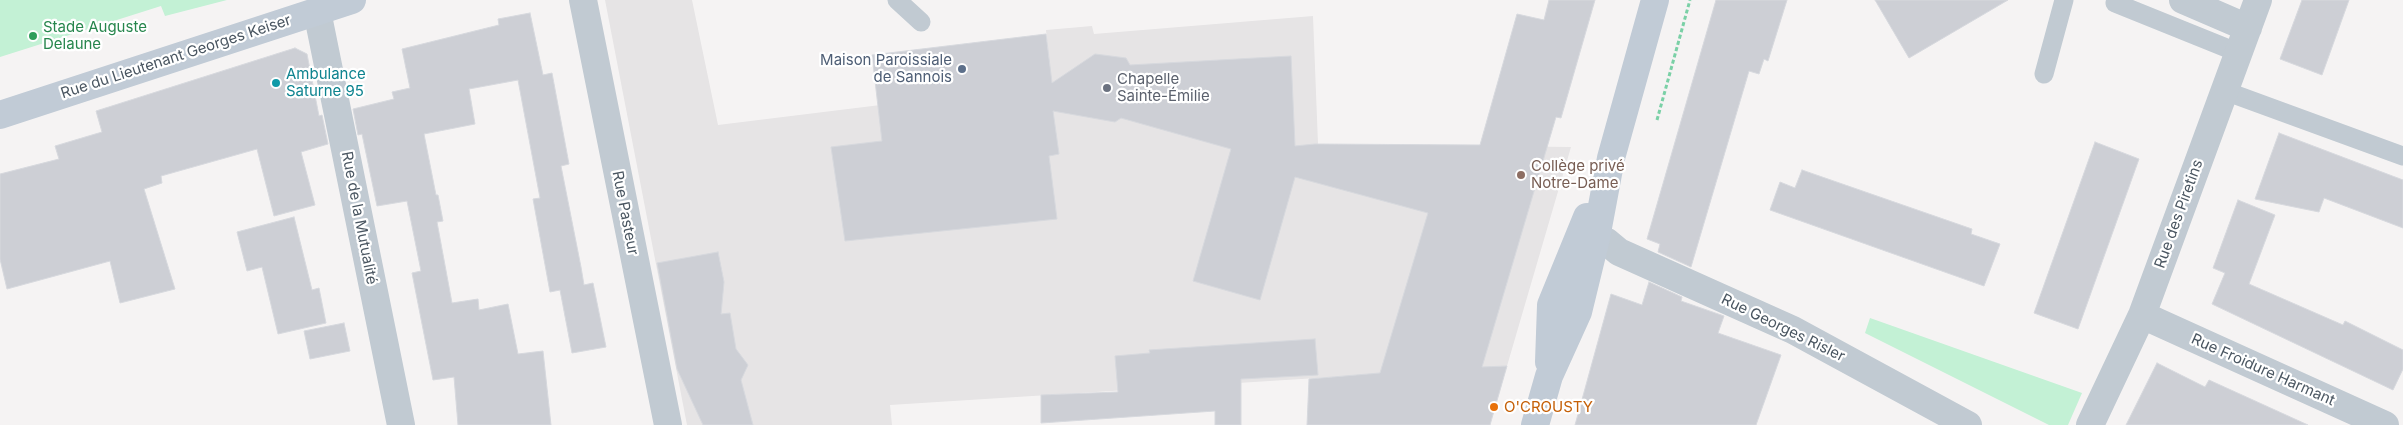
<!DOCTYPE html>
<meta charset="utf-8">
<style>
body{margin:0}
canvas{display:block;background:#f5f3f3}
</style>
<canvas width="2403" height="425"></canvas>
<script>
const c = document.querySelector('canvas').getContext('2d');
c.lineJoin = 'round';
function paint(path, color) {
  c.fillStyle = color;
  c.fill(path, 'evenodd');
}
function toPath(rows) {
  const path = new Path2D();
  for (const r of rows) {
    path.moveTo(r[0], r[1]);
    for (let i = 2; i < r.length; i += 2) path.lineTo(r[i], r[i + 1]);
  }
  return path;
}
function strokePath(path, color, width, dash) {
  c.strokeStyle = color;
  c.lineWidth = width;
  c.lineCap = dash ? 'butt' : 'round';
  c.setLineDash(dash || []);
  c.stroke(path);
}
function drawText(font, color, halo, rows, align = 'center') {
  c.font = font + ' Inter,sans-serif';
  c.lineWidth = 4.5;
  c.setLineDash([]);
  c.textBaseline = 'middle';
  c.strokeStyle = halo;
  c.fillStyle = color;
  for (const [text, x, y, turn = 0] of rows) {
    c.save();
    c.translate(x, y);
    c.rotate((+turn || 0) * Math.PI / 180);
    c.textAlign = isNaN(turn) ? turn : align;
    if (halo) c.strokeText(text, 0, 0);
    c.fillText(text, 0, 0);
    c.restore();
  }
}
const education = toPath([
 [605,0,692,0,718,125,1051,84,1046,30,1092,26,1094,34,1313,16,1318,144,1571,147,1507,366,890,405,892,425,687,425]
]);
const green = toPath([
 [0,0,227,0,165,16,161,6,0,57],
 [1870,318,2082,393,2068,425,2049,425,1865,333]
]);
const building = toPath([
 [1549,0,1595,0,1561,118,1556,117,1482,367,1507,366,1490,425,1307,425,1309,379,1380,373,1428,213,1295,177,1260,300,1193,281,1231,149,1121,118,1115,122,1053,111,1059,154,1049,156,1057,219,845,241,831,147,882,141,872,55,1046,34,1052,83,1095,54,1126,58,1130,65,1291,56,1295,146,1315,144,1480,145,1517,14,1544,20,1549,0],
 [1716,0,1787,0,1768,61,1764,59,1759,74,1749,71,1691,267,1658,252,1660,244,1647,239,1716,0],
 [1875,0,2008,0,1909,58,1875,0],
 [2302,0,2349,0,2322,75,2280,59,2302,0],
 [530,13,543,75,552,73,569,164,561,166,581,267,584,285,593,283,606,347,572,353,560,290,550,292,533,199,540,198,518,80,469,89,475,124,424,134,436,195,438,195,443,221,437,222,452,303,478,299,479,310,508,304,518,354,543,351,551,425,458,425,454,377,433,380,412,273,421,271,407,201,377,206,362,134,358,135,353,109,394,99,392,92,410,88,402,49,499,25,498,19,530,13],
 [295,48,307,54,319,116,322,115,328,144,301,152,315,205,274,216,257,149,161,176,162,183,144,189,175,289,120,303,110,261,7,289,0,259,0,174,59,159,55,146,102,132,96,111,295,48],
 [2279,133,2403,180,2403,228,2324,198,2319,212,2255,199,2279,133],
 [2095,142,2139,159,2078,329,2034,313,2095,142],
 [1802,170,1972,229,1971,234,2000,244,1984,286,1770,210,1780,182,1795,188,1802,170],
 [2238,200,2275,215,2249,284,2343,325,2345,321,2403,350,2403,369,2393,390,2212,304,2225,273,2213,268,2238,200],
 [294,217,312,290,319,288,326,323,278,334,262,267,247,271,237,232,294,217],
 [718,252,724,282,721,314,730,313,736,349,748,365,741,380,753,425,703,425,677,369,657,263,718,252],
 [1649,282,1682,297,1681,301,1724,316,1718,333,1781,355,1756,425,1575,425,1611,294,1642,305,1649,282],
 [344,323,350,351,310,359,304,331,344,323],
 [1315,339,1318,375,1241,379,1241,425,1215,425,1215,411,1041,423,1041,395,1118,392,1115,356,1150,353,1149,350,1315,339],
 [2157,363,2205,387,2209,380,2308,425,2126,425,2157,363]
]);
const path = toPath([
 [1657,120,1690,0]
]);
const lane = toPath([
 [897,0,921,22],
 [2115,3,2239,53],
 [2044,74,2064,0],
 [2225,91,2403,156]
]);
const street = toPath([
 [583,0,668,425],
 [2183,0,2248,28],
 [317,11,401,425],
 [1596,238,1607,242,1619,252,1793,330,1968,425],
 [2142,315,2385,425],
 [2090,425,2142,315,2258,0]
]);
const secondary = toPath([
 [0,115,352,0],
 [1549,362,1551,305,1587,217],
 [1535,425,1549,376,1578,312,1596,238,1611,158,1655,0]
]);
const markers = [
 [33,36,5,"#2e9e5b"],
 [962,69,5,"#5c6f8a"],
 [276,83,5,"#0f9aa8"],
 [1107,88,5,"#6b7280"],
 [1521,175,5,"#8d6e63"],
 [1494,407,5,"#e8710a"]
];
const leisureNames = [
 ["Stade Auguste",43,27],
 ["Delaune",43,44]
];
const streetNames = [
 ["Rue du Lieutenant Georges Keiser",176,57,-18],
 ["Rue Pasteur",625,213,79],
 ["Rue des Piretins",2179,214,-70],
 ["Rue de la Mutualité",359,218,79],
 ["Rue Georges Risler",1783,328,26],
 ["Rue Froidure Harmant",2263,370,24]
];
const serviceNames = [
 ["Maison Paroissiale",952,60],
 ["de Sannois",952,77]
];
const cultureNames = [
 ["Ambulance",286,74],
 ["Saturne 95",286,91]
];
const worshipNames = [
 ["Chapelle",1117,79],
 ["Sainte-Émilie",1117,96]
];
const educationNames = [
 ["Collège privé",1531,166],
 ["Notre-Dame",1531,183]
];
const foodNames = [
 ["O'CROUSTY",1504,407]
];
paint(education, '#e6e4e5');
paint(green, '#c3f1d5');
paint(building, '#cdcfd5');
strokePath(building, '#d7d9de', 1);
strokePath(path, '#7ad0a6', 3, [4, 2.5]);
strokePath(lane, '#c1cad2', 19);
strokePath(street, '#c1cad2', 28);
strokePath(secondary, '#c1cbd6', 28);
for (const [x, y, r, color] of markers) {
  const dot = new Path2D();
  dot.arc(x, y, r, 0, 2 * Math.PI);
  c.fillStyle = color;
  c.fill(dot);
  strokePath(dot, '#fff', 2);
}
drawText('15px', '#27864d', '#fff', leisureNames, 'left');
drawText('15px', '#4a5661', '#fff', streetNames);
drawText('15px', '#4e5e75', '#fff', serviceNames, 'right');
drawText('15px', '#0d838f', '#fff', cultureNames, 'left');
drawText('15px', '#5b616d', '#fff', worshipNames, 'left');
drawText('15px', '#785e54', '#fff', educationNames, 'left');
drawText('15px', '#c56008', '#fff', foodNames, 'left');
</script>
